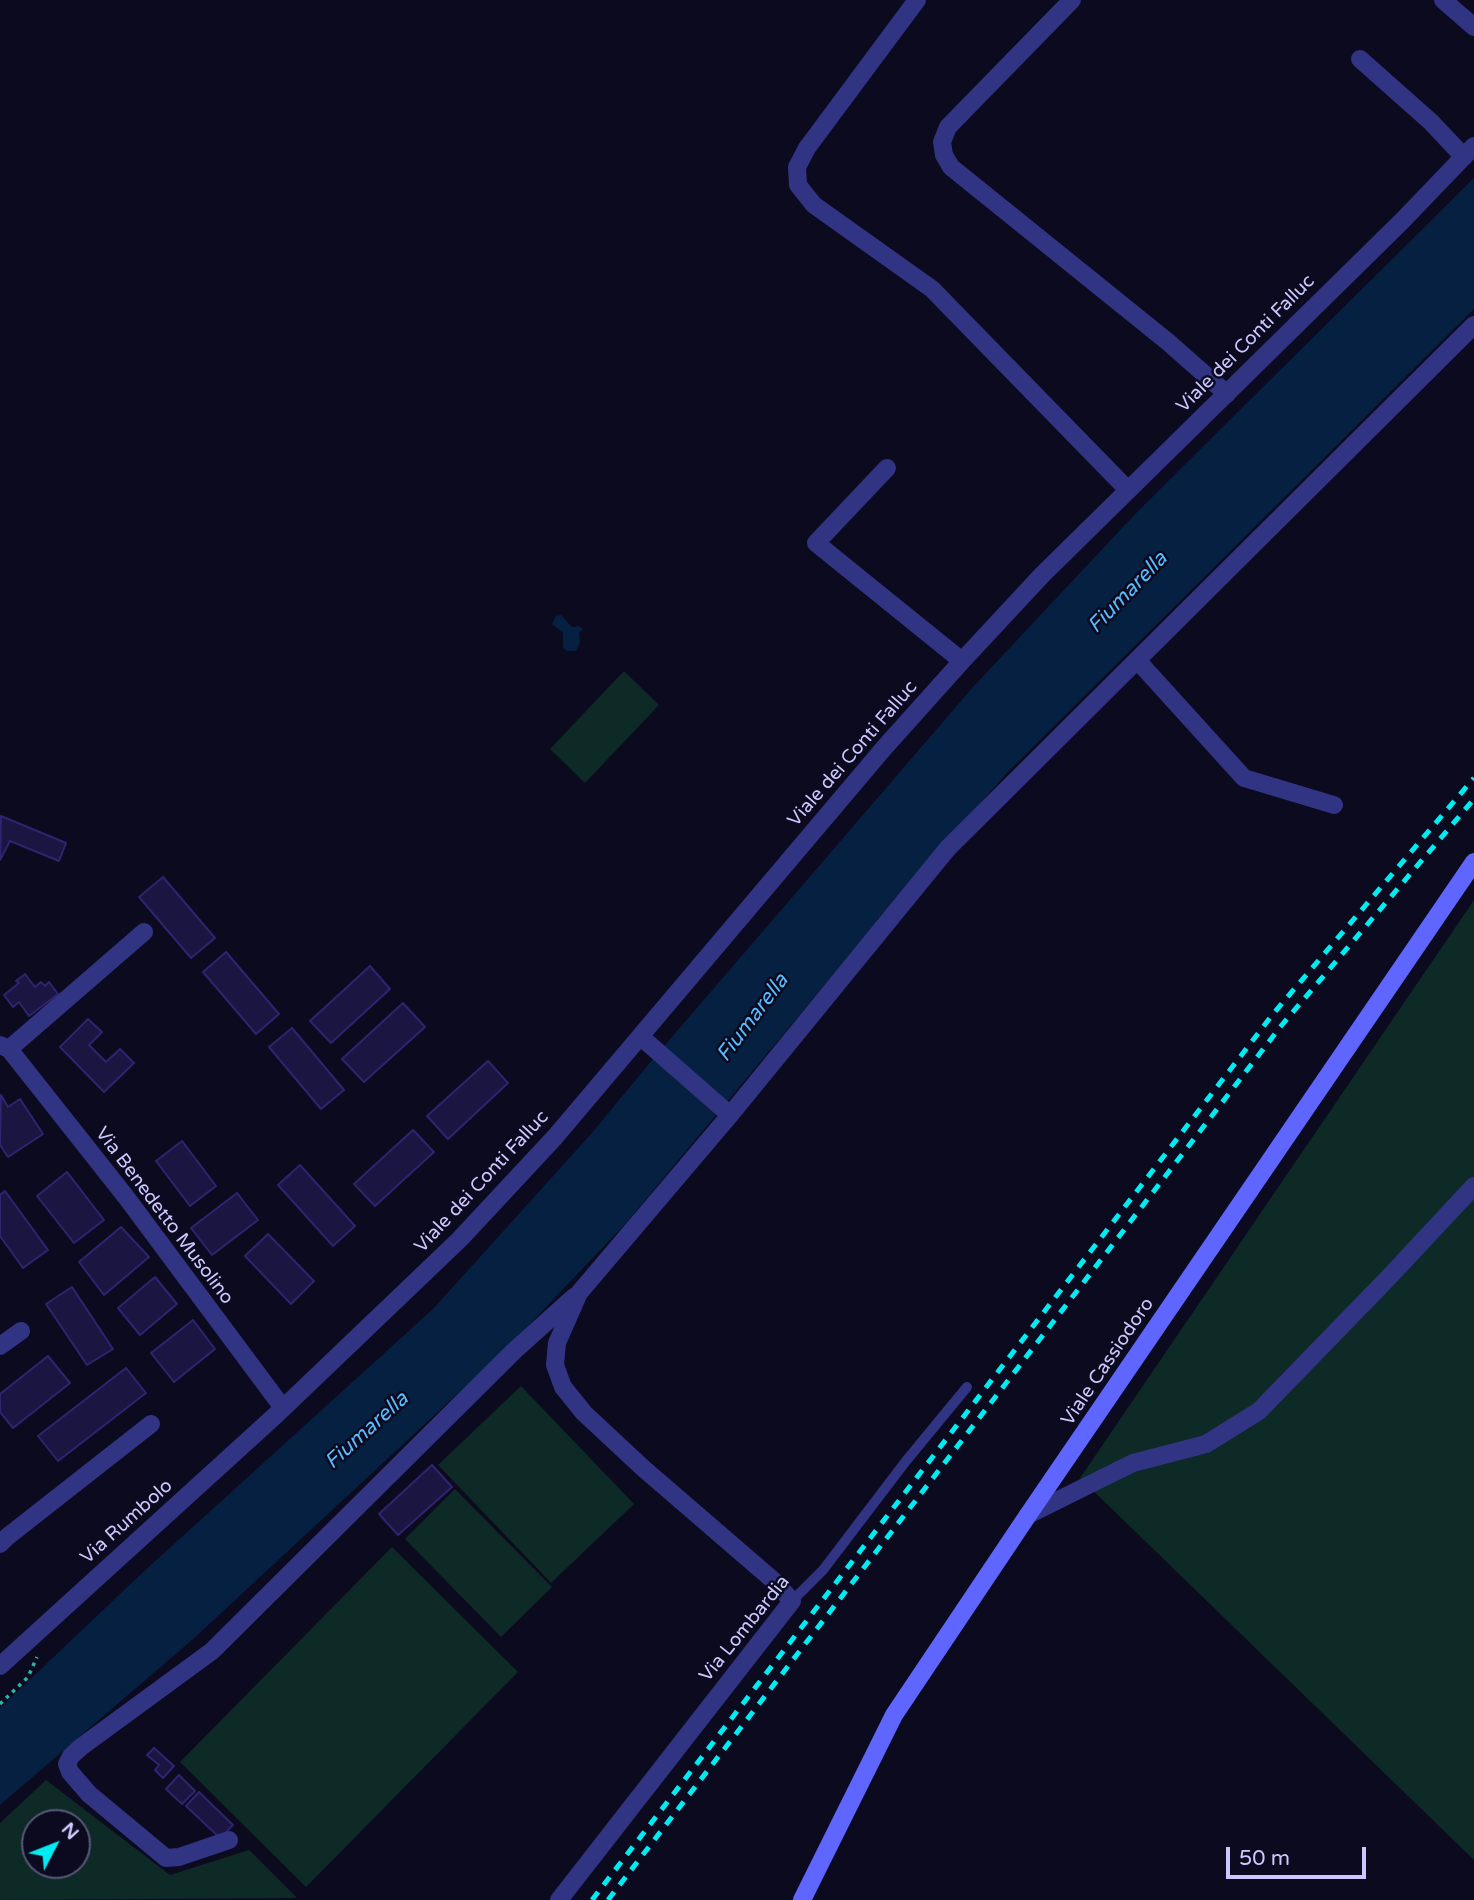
<!DOCTYPE html>
<style>
body{margin:0}
#map{position:relative;width:1474px;height:1900px;overflow:hidden;background:#0c0a1f;font-family:"Varela Round",sans-serif}
canvas{display:block}
.north{position:absolute;left:21px;top:1809px;width:70px;height:70px;box-sizing:border-box;background:#0c0a1f;border:2px solid #585679;border-radius:50%;rotate:48deg;font-size:19px;font-weight:700;line-height:28px;text-align:center;color:#cbc8ff}
.north::after{content:'';display:block;margin:auto;width:24px;height:32px;background:#00ecf3;clip-path:polygon(50% 0,100% 100%,50% 72%,0 100%)}
.scale{position:absolute;left:1226px;top:1847px;width:140px;height:32px;box-sizing:border-box;border:4px solid #cbc8ff;border-top:0;padding-left:9px;font-size:21px;line-height:24px;white-space:nowrap;color:#cbc8ff;-webkit-text-stroke:5px #0c0a1f;paint-order:stroke}
</style>
<div id="map">
<canvas width="1474" height="1900"></canvas>
<div class="north">N</div>
<div class="scale">50 m</div>
</div>
<script>
const c = document.querySelector('canvas').getContext('2d');
c.lineJoin = 'round';
function paint(path, color) {
  c.fillStyle = color;
  c.fill(path, 'evenodd');
}
function toPath(rows) {
  const path = new Path2D();
  for (const r of rows) {
    path.moveTo(r[0], r[1]);
    for (let i = 2; i < r.length; i += 2) path.lineTo(r[i], r[i + 1]);
  }
  return path;
}
function strokePath(path, color, width, dash) {
  c.strokeStyle = color;
  c.lineWidth = width;
  c.lineCap = dash ? 'butt' : 'round';
  c.setLineDash(dash || []);
  c.stroke(path);
}
function drawText(font, color, halo, rows, align = 'center') {
  c.font = font + ' "Varela Round",sans-serif';
  c.lineWidth = 5;
  c.setLineDash([]);
  c.textBaseline = 'middle';
  c.strokeStyle = halo;
  c.fillStyle = color;
  for (const [text, x, y, turn = 0] of rows) {
    c.save();
    c.translate(x, y);
    c.rotate((+turn || 0) * Math.PI / 180);
    c.textAlign = isNaN(turn) ? turn : align;
    if (halo) c.strokeText(text, 0, 0);
    c.fillText(text, 0, 0);
    c.restore();
  }
}
const green = toPath([
 [624,671,659,705,585,783,550,749],
 [1474,900,1474,1860,1080,1478],
 [521,1386,634,1504,551,1583,438,1465],
 [455,1489,552,1587,501,1637,405,1539],
 [392,1547,518,1672,306,1887,180,1762],
 [46,1780,170,1875,249,1850,297,1898,0,1900,0,1823],
 [35,1823,77,1823,77,1865,35,1865]
]);
const water = toPath([
 [1474,178,1474,309,1007,773,902,892,626,1223,507,1348,192,1640,0,1805,0,1708,141,1574,433,1309,591,1134,653,1059,973,687,1139,510],
 [561,615,572,627,579,626,583,629,579,633,580,642,576,651,567,651,563,648,563,633,552,624,556,616]
]);
const building = toPath([
 [1,816,66,843,59,861,10,841,0,860,1,816],
 [163,877,215,938,191,958,139,897,163,877],
 [226,952,279,1014,256,1034,203,972,226,952],
 [370,966,390,989,331,1043,310,1021,370,966],
 [25,974,35,987,41,982,45,986,49,982,58,994,29,1016,19,1002,13,1007,4,995,19,983,16,981,25,974],
 [403,1003,425,1027,364,1082,342,1059,403,1003],
 [88,1019,102,1032,89,1045,106,1062,120,1049,134,1063,104,1092,60,1047,88,1019],
 [292,1028,344,1090,321,1109,269,1047,292,1028],
 [488,1061,508,1083,448,1139,427,1116,488,1061],
 [1,1095,8,1107,20,1099,43,1134,8,1157,0,1145,1,1095],
 [413,1130,434,1152,375,1206,354,1184,413,1130],
 [182,1141,216,1186,190,1206,156,1161,182,1141],
 [300,1165,355,1226,333,1246,278,1185,300,1165],
 [67,1172,104,1220,74,1243,37,1196,67,1172],
 [5,1191,48,1250,23,1268,0,1236,0,1195,5,1191],
 [237,1193,258,1220,212,1255,191,1228,237,1193],
 [121,1227,149,1257,104,1295,79,1262,121,1227],
 [268,1234,314,1281,291,1304,245,1256,268,1234],
 [155,1277,177,1304,140,1335,118,1308,155,1277],
 [72,1287,113,1349,87,1365,46,1304,72,1287],
 [193,1320,215,1349,174,1382,151,1353,193,1320],
 [48,1356,70,1383,13,1428,0,1412,0,1394,48,1356],
 [126,1368,146,1393,58,1461,38,1436,126,1368],
 [432,1465,452,1487,398,1535,379,1514,432,1465],
 [154,1748,174,1766,163,1778,155,1770,159,1765,147,1755,154,1748],
 [179,1775,195,1791,182,1804,166,1789,179,1775],
 [199,1792,233,1825,220,1838,186,1806,199,1792]
]);
const path = toPath([
 [0,1704,28,1677,37,1657]
]);
const service = toPath([
 [792,1601,823,1570,906,1461,967,1387]
]);
const minor = toPath([
 [917,0,807,148,797,167,798,185,814,205,932,289,1128,490],
 [1072,0,948,127,942,142,944,155,951,167,1168,342,1227,394],
 [1443,0,1474,27],
 [1360,59,1431,122,1464,157],
 [887,468,816,543,962,661],
 [1137,660,1244,778,1334,805],
 [641,1037,730,1115],
 [0,1045,9,1049,126,1197,283,1408],
 [9,1049,144,932],
 [0,1346,21,1331],
 [1028,1515,1133,1463,1206,1444,1259,1411,1390,1276,1474,1186],
 [0,1544,7,1537,151,1424],
 [0,1666,277,1414,460,1239,555,1137,884,748,962,661,1042,575,1402,221,1474,146],
 [229,1840,179,1857,166,1858,89,1794,70,1772,67,1764,71,1756,81,1747,212,1651,514,1351,574,1297],
 [559,1900,792,1601,774,1581,643,1468,584,1413,563,1387,555,1365,557,1343,579,1293,730,1115,948,848,1474,325]
]);
const secondary = toPath([
 [802,1900,894,1715,1028,1515,1474,862]
]);
const rail = toPath([
 [592,1900,1273,1014,1474,778],
 [608,1900,1281,1026,1474,799]
]);
const streetNames = [
 ["Viale dei Conti Falluc",1246,344,-45],
 ["Viale dei Conti Falluc",853,754,-49],
 ["Viale dei Conti Falluc",482,1182,-47],
 ["Via Benedetto Musolino",164,1216,53],
 ["Viale Cassiodoro",1108,1362,-56],
 ["Via Rumbolo",127,1522,-42],
 ["Via Lombardia",745,1629,-51]
];
const waterNames = [
 ["Fiumarella",1128,593,-46],
 ["Fiumarella",753,1018,-53],
 ["Fiumarella",367,1431,-42]
];
paint(green, '#0d2a27');
paint(water, '#062042');
paint(building, '#1b1542');
strokePath(building, '#2e2470', 2);
strokePath(path, '#22baa6', 3.5, [3.5, 5]);
strokePath(service, '#313383', 10);
strokePath(minor, '#313383', 18);
strokePath(secondary, '#5f66ff', 18);
strokePath(rail, '#00ecf3', 5, [10, 9]);
drawText('19px', '#cbc8ff', '#0c0a1f', streetNames);
drawText('italic 21px', '#56bcff', '#0c0a1f', waterNames);
</script>
